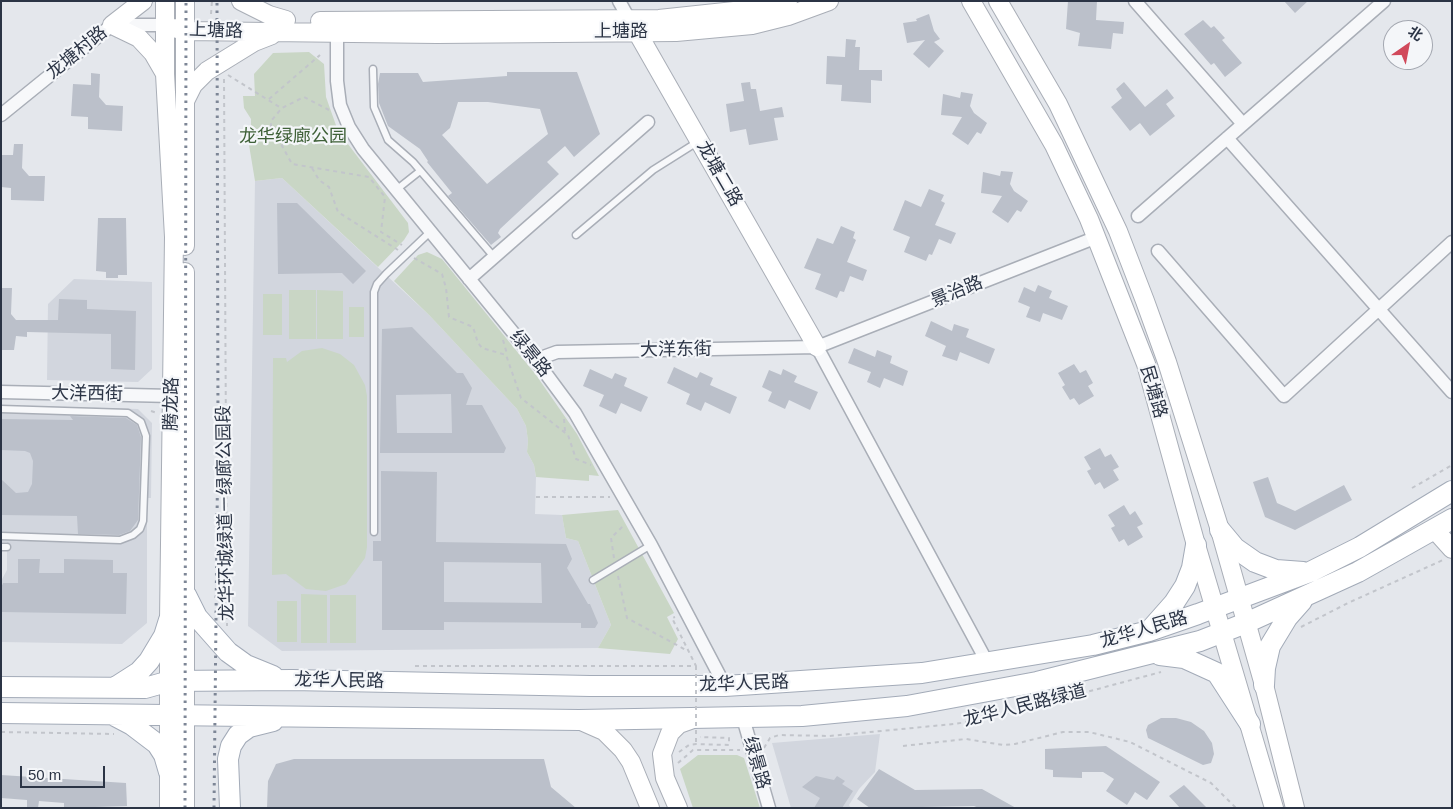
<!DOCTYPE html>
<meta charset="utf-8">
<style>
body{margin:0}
#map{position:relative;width:1453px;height:809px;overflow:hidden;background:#e4e7ec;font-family:Helvetica,"Noto Sans SC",sans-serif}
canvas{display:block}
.frame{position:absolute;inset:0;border:2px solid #2b3445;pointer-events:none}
.north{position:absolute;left:1383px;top:20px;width:50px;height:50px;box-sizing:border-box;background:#f4f6f9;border:1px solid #a4a8b1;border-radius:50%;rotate:33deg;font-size:14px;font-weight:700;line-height:20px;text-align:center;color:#2b3445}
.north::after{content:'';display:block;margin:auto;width:18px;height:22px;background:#d1495b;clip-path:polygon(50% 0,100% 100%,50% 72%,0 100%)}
.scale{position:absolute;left:20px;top:766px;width:85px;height:22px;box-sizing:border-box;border:2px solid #2b3445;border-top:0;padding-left:6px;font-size:15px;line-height:18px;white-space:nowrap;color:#2b3445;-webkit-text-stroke:4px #f4f6f9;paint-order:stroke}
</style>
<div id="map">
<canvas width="1453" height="809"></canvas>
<div class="frame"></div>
<div class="north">北</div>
<div class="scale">50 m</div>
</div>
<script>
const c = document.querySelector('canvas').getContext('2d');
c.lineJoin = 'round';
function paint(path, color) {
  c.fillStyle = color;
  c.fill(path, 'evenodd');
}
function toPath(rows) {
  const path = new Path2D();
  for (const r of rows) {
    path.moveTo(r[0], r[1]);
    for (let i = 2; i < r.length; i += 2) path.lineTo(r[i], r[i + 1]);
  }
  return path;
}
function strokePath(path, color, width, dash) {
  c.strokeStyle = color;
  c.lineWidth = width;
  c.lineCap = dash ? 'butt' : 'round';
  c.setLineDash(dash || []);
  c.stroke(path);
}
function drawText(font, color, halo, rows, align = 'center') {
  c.font = font + ' Helvetica,"Noto Sans SC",sans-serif';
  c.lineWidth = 4.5;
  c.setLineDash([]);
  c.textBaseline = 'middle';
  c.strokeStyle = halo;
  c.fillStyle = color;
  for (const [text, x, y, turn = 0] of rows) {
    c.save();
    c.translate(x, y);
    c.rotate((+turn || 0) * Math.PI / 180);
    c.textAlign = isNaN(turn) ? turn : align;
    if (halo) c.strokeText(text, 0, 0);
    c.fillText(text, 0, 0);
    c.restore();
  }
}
const built = toPath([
 [282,178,430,316,517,409,526,426,528,441,527,452,534,465,536,477,535,514,562,515,566,538,578,541,611,625,598,648,282,651,248,626,255,181],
 [74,279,152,282,152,369,138,382,47,380,48,304],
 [1,405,138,409,152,423,151,498,147,498,147,623,122,644,1,642,1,581,7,570,7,542,1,542],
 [880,734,875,772,859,789,849,805,851,808,791,808,772,743]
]);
const green = toPath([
 [309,52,324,64,326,97,338,131,408,223,409,232,404,240,378,267,282,178,255,181,248,139,251,134,251,119,244,108,243,96,255,96,254,74,273,53],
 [427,252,442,259,536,375,577,434,599,476,589,475,589,481,536,477,534,465,527,452,528,441,526,426,517,409,430,316,394,281,418,255],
 [289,290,316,290,316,339,289,339],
 [317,290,343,291,343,339,317,339],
 [263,294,282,294,282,335,263,335],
 [349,307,364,307,364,337,349,337],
 [322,348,340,354,354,365,365,385,367,396,367,547,365,558,346,584,326,591,306,589,286,574,272,575,273,358,286,358,287,362,302,351],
 [618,510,674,613,667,617,678,639,670,654,598,648,611,625,578,541,566,538,562,515],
 [301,594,327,595,327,643,301,643],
 [330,595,356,595,356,643,330,643],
 [277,601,297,601,297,642,277,642],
 [698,755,737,755,744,758,760,808,693,808,680,769]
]);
const building = toPath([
 [1068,1,1097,1,1096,20,1124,22,1123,34,1113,33,1111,49,1078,46,1080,33,1066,29],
 [1284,1,1308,1,1295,13],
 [929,14,934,31,940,39,934,42,944,51,929,68,913,54,925,40,907,43,903,23,917,21,916,19],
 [1203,20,1211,28,1214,26,1225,38,1222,40,1242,63,1225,77,1214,63,1211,65,1184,34],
 [846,39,856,40,855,47,860,47,859,70,882,70,882,81,871,80,871,103,841,101,842,85,826,84,827,56,845,57],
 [507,72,577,72,600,134,574,157,565,146,547,162,559,174,500,229,498,233,501,237,491,245,448,196,452,193,427,162,428,161,420,149,388,126,379,103,378,84,380,73,418,73,423,82,507,76],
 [458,102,488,102,540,109,548,134,487,184,442,135,450,128],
 [91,73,100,74,99,97,106,105,123,106,122,131,88,129,88,117,71,116,73,84,91,85],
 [750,82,751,89,756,89,760,111,782,107,784,117,774,118,778,140,749,145,746,129,730,132,726,104,744,101,741,83],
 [1124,82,1145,107,1167,89,1174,98,1166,104,1175,116,1150,136,1140,123,1130,131,1111,107,1122,98,1116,89],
 [961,92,973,94,970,106,974,113,987,123,981,134,977,132,968,145,952,134,962,117,941,115,943,94,960,98],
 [14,144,23,144,22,168,29,176,45,176,44,201,11,200,11,188,1,187,1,155,13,155],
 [1001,171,1013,172,1010,184,1014,191,1028,201,1021,212,1017,210,1008,223,992,212,1002,196,981,193,983,172,1000,176],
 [929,189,944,195,941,201,945,203,935,225,956,233,951,244,939,239,932,255,929,254,926,261,904,252,910,237,893,230,905,200,921,207],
 [277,203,297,203,366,271,353,284,342,273,278,274],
 [98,218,126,218,127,275,118,275,118,278,106,278,106,272,96,271],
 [841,226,855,232,853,238,856,240,847,262,867,270,863,281,850,276,844,292,840,291,837,298,815,289,821,274,804,268,817,238,833,244],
 [1038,285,1052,291,1049,298,1068,306,1062,320,1043,313,1040,322,1026,317,1030,307,1018,302,1024,287,1035,292],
 [1,288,12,288,11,314,16,320,58,320,59,299,87,300,87,309,136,311,135,370,111,369,111,334,27,332,27,337,16,336,14,350,1,350],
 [931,321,952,331,954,324,969,329,966,337,995,349,989,364,960,352,957,361,942,356,946,346,925,336],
 [412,327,457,373,463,373,472,388,466,405,482,405,506,448,504,453,380,453,382,329],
 [451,394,452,433,397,433,396,395],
 [854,348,875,357,877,350,892,356,890,363,908,371,903,386,884,378,880,388,867,382,871,372,848,363],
 [1074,364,1080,373,1086,370,1093,383,1088,386,1094,396,1079,405,1074,398,1070,400,1062,387,1065,385,1058,373],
 [674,367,697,378,700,372,713,378,710,385,737,397,730,414,705,402,701,411,686,404,690,394,667,383],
 [590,369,612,379,615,373,627,378,624,386,648,397,641,412,621,403,616,414,599,406,604,395,583,386],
 [783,369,797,376,794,382,818,392,810,410,789,400,785,409,768,401,772,392,762,387,769,370,781,375],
 [70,416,126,418,137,425,141,437,138,520,130,531,119,535,78,534,77,516,1,515,1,479,16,493,28,492,32,484,33,461,30,453,25,451,1,450,1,419,73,420],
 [1100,448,1105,457,1111,454,1119,467,1113,470,1119,480,1104,489,1100,482,1095,485,1087,471,1091,469,1084,457],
 [381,471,437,472,436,542,566,544,572,559,567,568,588,604,590,604,598,623,595,628,581,628,581,623,444,622,444,630,382,630,382,561,373,561,373,541,381,541],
 [444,562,541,563,542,603,444,602],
 [1268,477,1277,503,1295,511,1344,485,1352,500,1295,530,1265,517,1253,482],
 [1124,505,1130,515,1135,511,1143,524,1137,527,1143,537,1128,546,1124,539,1119,542,1111,528,1115,526,1108,515],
 [18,559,40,559,39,573,64,573,64,559,113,560,113,573,127,573,126,614,1,612,1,588,3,583,18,583],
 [1161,718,1176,718,1191,722,1204,731,1212,743,1214,754,1211,763,1203,765,1148,738,1146,730,1148,725],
 [1106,746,1160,782,1147,800,1135,792,1127,805,1106,791,1114,779,1103,772,1082,772,1082,778,1053,777,1053,770,1045,769,1045,749],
 [294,759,544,759,551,787,576,808,267,808,268,781,276,764],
 [879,769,915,790,982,789,1016,808,979,808,974,806,870,808,857,799],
 [1,775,126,783,127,806,64,808,64,803,39,801,38,808,27,808,27,800,1,798],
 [816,776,834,780,837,776,845,781,842,784,853,791,842,808,814,808,820,798,802,787],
 [1184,785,1207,808,1180,808,1169,796]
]);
const path = toPath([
 [211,14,212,1],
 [228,75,281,108],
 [224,79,227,626],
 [269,99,320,55],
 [329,110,304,97,282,108,271,121,271,126,292,164,369,177,385,197,381,232,402,245],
 [312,168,319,180,329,187,338,212,398,250],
 [414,258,442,274,446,288,449,317,473,327,478,343,482,348,506,355,521,398,568,435,576,459,591,465],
 [503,340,507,354],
 [151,411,157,413],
 [564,419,565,431],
 [1412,488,1452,465],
 [536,497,610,497],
 [614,558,611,538,625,524],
 [618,576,627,618,686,650],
 [1301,627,1348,603,1443,560],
 [415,666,696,666,672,618,675,617],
 [1,732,114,734],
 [903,746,966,739,1003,745,1015,744,1063,732,1089,732,1130,742,1211,783,1236,808],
 [764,748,770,738,779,735,829,736,954,724,986,719,1161,672],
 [679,752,689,745,696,744,729,745,729,738,700,737],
 [678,763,693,750,740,750]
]);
const lane = toPath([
 [373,69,374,107,388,140,413,162,494,257],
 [396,190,420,171],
 [576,235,653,170,699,141],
 [1,409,128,413,141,422,146,436,143,521,140,529,133,535,120,540,1,536],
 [374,532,374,292,377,284,386,274,430,232],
 [1,547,7,547],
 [593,580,651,545]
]);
const street = toPath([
 [619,1,633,26],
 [1135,1,1243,124],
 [337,33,337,81,340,105,349,127,363,149,538,363,575,413,651,545,725,686],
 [1,115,112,25,165,25],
 [1227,138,1452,392],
 [1138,216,1384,1],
 [1158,251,1284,396,1452,242],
 [469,279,648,122],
 [817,347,987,662],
 [538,363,546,356,557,352,817,347,1097,237],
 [1,392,172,396],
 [743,718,769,808]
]);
const secondary = toPath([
 [143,1,112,25,139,38,153,53,164,72],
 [165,1,165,74,174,237,169,620,169,808],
 [185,1,185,246],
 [241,1,269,15,286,20],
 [971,1,1054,145,1089,219,1146,364,1196,545,1274,808],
 [998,1,1058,104,1118,231,1145,301,1167,362,1220,530,1264,685,1295,808],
 [320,21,659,19,753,9,788,1],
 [174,28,185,31,437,34,676,32,752,25,788,16,829,1],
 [637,32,817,347],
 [185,101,193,85,207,71,254,42,272,35],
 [1434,529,1452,549],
 [579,720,604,731,623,750,631,762,650,808],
 [185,808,185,272],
 [678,808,665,778,662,754,670,733,679,724,693,719]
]);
const primary = toPath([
 [1220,530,1235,548,1255,562,1276,570,1303,572],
 [186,595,197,617,228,652,246,665,273,676],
 [1151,629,1174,603,1185,586,1192,568,1196,545],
 [1160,655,1184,658,1217,673,1250,724],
 [1264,685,1265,668,1270,646,1287,618,1302,601],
 [1,687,145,688,170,681,292,680,590,686,725,686,922,673,1093,645,1149,631,1198,614,1310,572,1360,547,1452,491],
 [114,688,139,672,149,661,164,636,169,620],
 [1,713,579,720,802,716,907,706,1037,682,1200,641,1246,623,1358,572,1452,519],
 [113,715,132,725,157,744,164,755,169,772],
 [230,808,228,759,231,746,238,735,249,727,273,721]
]);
const rail = toPath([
 [185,808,186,1],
 [214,808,218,428,217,1]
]);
const pathBridge = toPath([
 [696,666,696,744]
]);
const streetNames = [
 ["上塘路",216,31,2],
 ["上塘路",621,32],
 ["龙塘村路",77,53,-39],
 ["龙塘二路",719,174,60],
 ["景治路",957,292,-22],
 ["大洋东街",676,350,-1],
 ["绿景路",530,354,51],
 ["民塘路",1153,392,74],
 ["大洋西街",87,394,1],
 ["腾龙路",172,404,-89],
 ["龙华环城绿道－绿廊公园段",226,513,-91],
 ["龙华人民路",1144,630,-16],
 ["龙华人民路",339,681,1],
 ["龙华人民路",744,684,-2],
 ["龙华人民路绿道",1025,706,-14],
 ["绿景路",756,763,74]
];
const parkNames = [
 ["龙华绿廊公园",293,137]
];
paint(built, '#d2d6de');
paint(green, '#c9d6c5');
paint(building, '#bbc0ca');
strokePath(lane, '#a9aeb7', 9);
strokePath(street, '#a9aeb7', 15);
strokePath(secondary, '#a9aeb7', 20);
strokePath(primary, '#a3abb8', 22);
strokePath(path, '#c2c5cb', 2, [4, 4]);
strokePath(lane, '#f7f8fa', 6);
strokePath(street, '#f7f8fa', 12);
strokePath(secondary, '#fff', 18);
strokePath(primary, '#fff', 20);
strokePath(rail, '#7d8696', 3, [2.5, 5]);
strokePath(pathBridge, '#c2c5cb', 2, [4, 4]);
drawText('18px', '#2b3445', '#f4f6f9', streetNames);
drawText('18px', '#3f6138', '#f4f6f9', parkNames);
</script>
